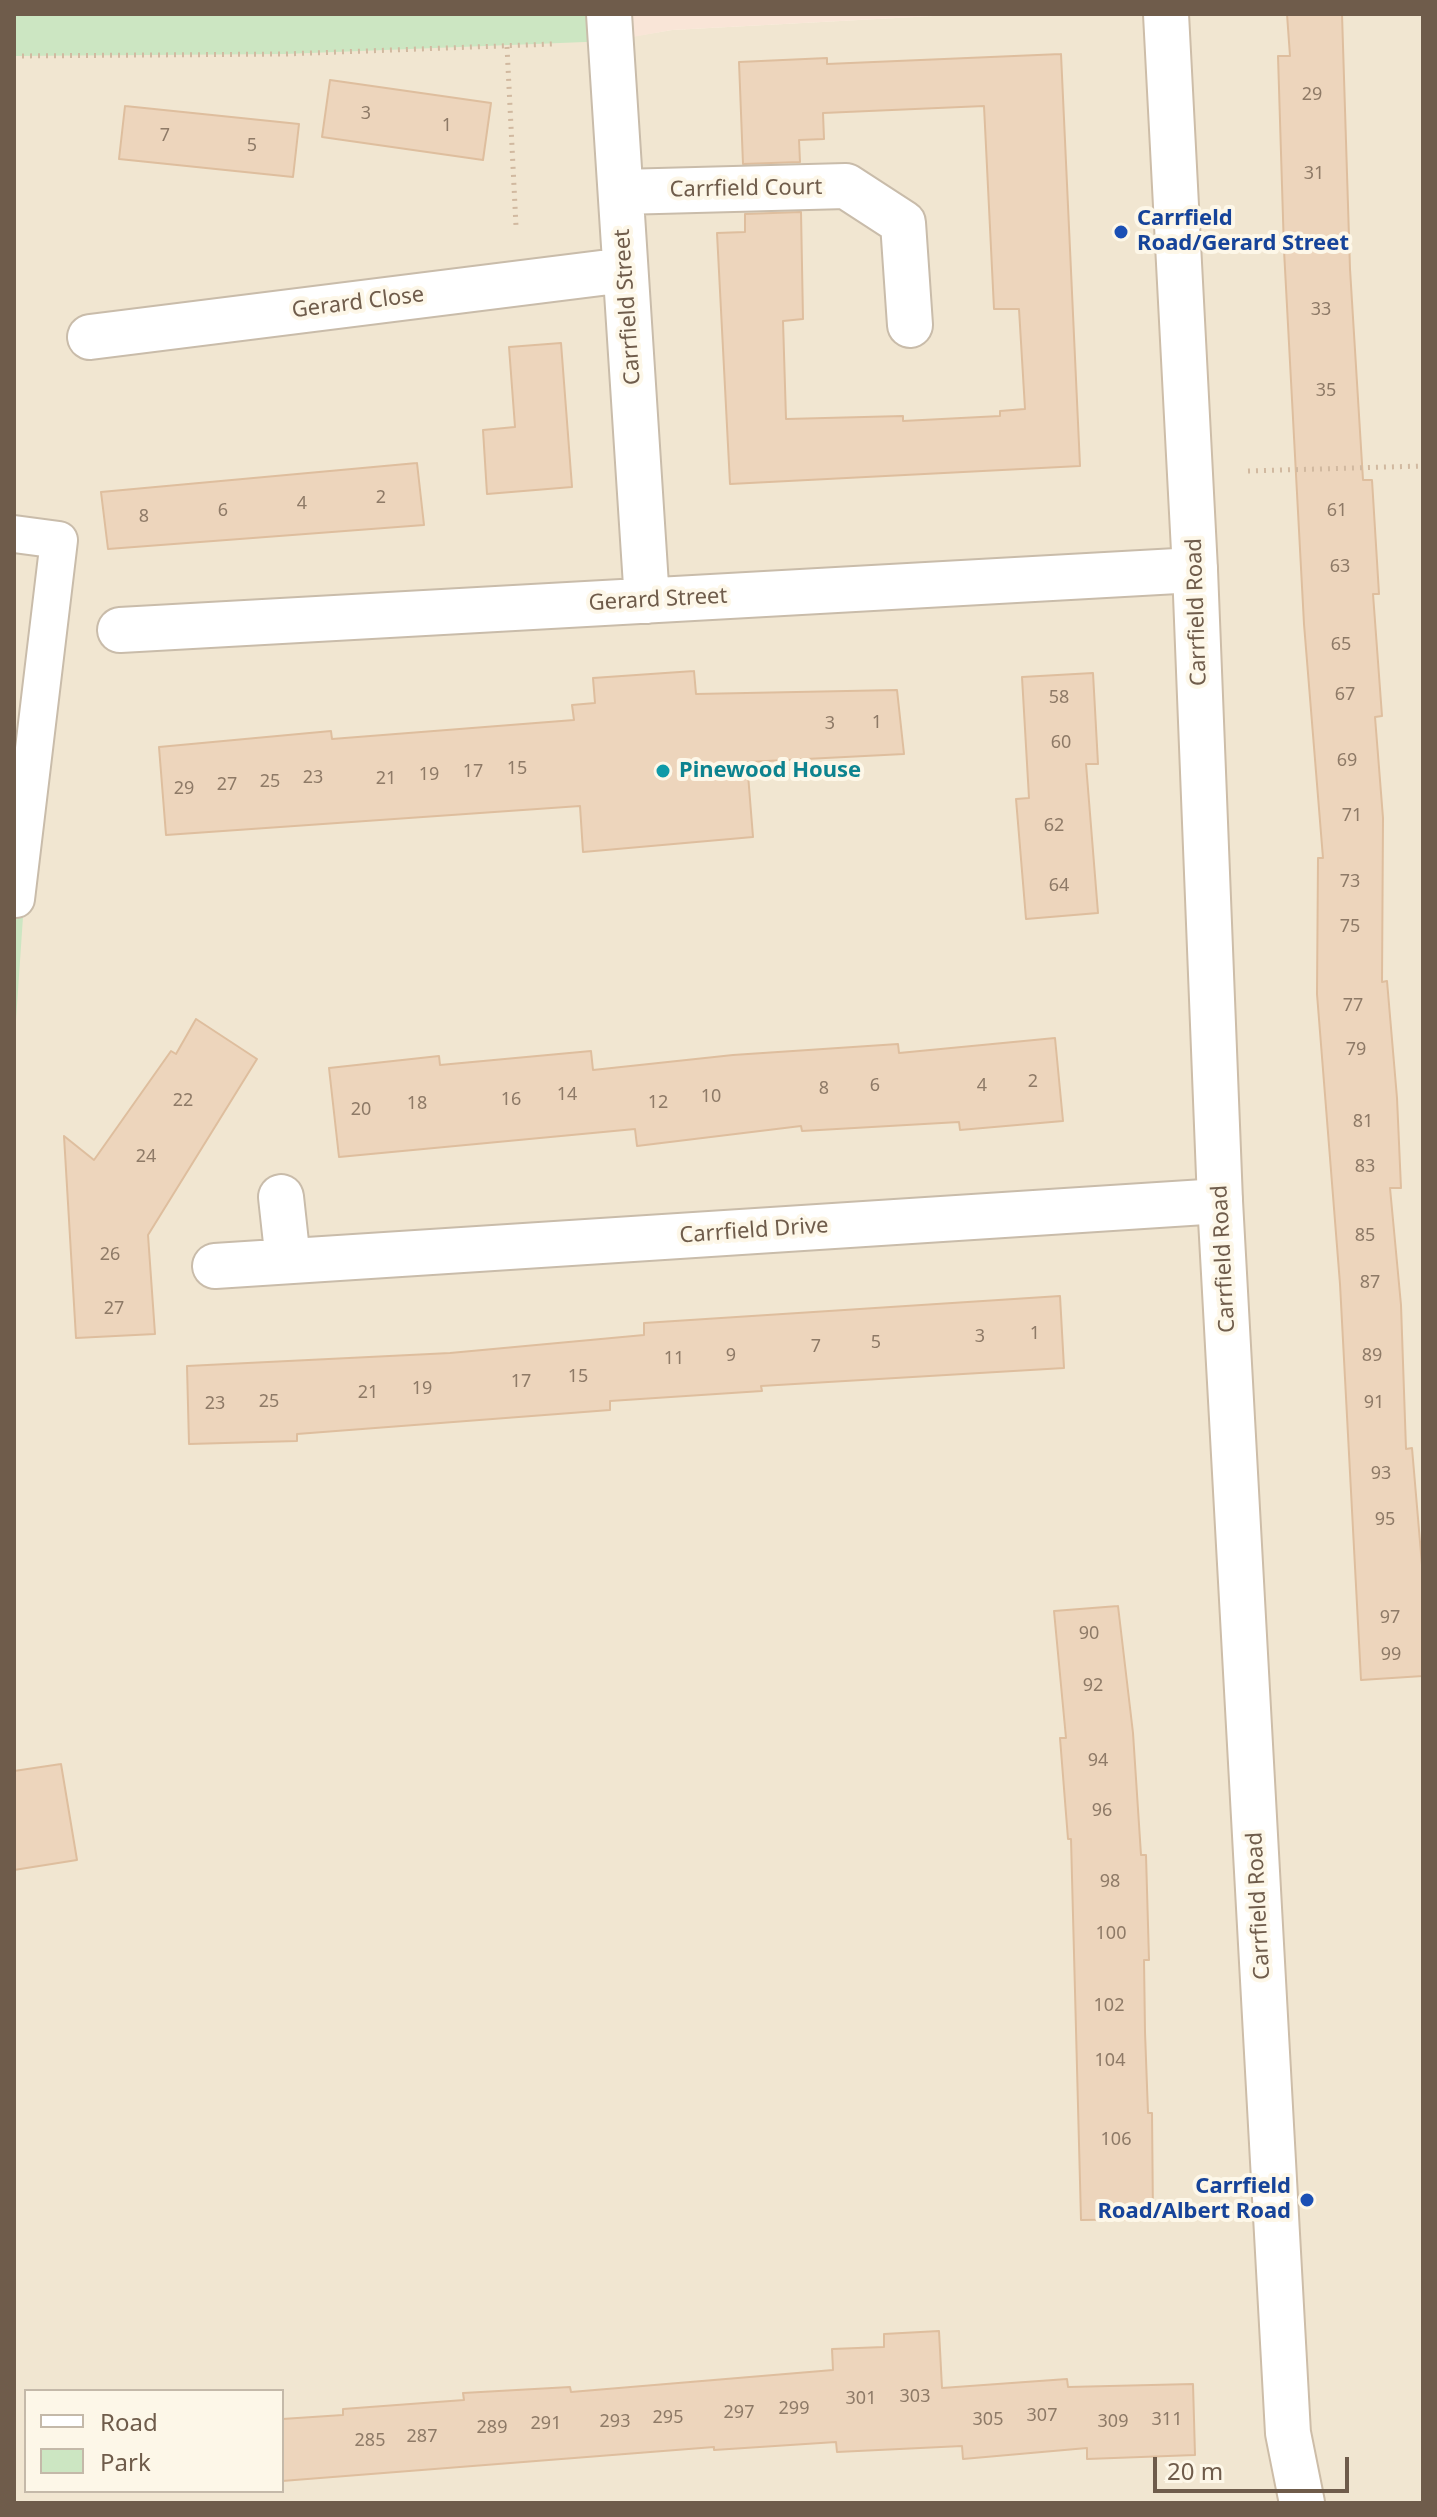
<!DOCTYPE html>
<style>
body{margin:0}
#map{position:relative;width:1437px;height:2517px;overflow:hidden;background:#faf3e2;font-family:"Noto Sans",sans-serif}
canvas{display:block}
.frame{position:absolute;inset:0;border:16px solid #6f5c4b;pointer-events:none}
.legend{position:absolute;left:24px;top:2389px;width:260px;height:104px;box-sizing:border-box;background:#fdf7e8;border:2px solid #c4b9a9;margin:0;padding:10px 14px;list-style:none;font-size:24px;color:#6f5c4b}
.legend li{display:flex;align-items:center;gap:16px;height:40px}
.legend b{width:40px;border:2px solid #c4b9a9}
.scale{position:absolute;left:1153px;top:2457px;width:196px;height:36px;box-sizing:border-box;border:4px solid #6f5c4b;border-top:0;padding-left:10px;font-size:24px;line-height:28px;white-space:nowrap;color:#6f5c4b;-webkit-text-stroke:6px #fdf7e8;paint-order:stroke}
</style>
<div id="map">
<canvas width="1437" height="2517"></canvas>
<div class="frame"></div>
<ul class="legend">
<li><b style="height:10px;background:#fff"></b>Road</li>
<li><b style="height:22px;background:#cce6c2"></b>Park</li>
</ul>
<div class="scale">20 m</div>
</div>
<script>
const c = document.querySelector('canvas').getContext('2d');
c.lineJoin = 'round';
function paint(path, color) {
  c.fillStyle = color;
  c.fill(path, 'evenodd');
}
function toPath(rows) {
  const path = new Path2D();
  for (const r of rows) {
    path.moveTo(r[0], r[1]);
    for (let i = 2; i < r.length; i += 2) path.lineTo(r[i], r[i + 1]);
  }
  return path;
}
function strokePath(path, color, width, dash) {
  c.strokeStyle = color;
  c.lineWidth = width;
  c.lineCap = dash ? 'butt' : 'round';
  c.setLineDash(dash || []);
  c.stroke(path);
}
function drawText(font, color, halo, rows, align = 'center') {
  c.font = font + ' "Noto Sans",sans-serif';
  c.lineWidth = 8;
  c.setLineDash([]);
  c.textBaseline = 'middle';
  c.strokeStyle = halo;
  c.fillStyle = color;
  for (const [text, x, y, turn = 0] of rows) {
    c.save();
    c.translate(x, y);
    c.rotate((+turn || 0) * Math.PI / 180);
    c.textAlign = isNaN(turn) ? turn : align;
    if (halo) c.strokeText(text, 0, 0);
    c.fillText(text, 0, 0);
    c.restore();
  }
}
const residential = toPath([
 [14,14,611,40,672,30,970,14,1423,14,1423,2503,14,2503],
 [26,2391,282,2391,282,2491,26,2491]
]);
const commercial = toPath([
 [609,14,970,14,672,30,610,41]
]);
const green = toPath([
 [14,14,609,14,610,41,285,54,14,56],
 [14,916,23,917,14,1049]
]);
const building = toPath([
 [1287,14,1342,14,1350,269,1363,480,1372,480,1379,594,1373,594,1382,716,1375,717,1383,818,1382,982,1387,981,1397,1098,1401,1188,1390,1188,1401,1305,1406,1449,1412,1448,1423,1577,1423,1676,1361,1680,1340,1284,1317,994,1318,858,1323,858,1304,624,1284,250,1278,56,1290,56,1287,14],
 [1061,54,1080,466,730,484,717,233,745,232,745,214,801,212,803,319,783,321,786,419,903,416,903,421,1000,416,1000,411,1025,409,1019,309,994,309,984,106,823,113,824,139,799,140,800,162,743,164,739,62,827,58,827,64,1061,54],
 [330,80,491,103,483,160,322,137,330,80],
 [125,106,299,124,293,177,119,159,125,106],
 [561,343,572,487,487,494,483,430,515,427,509,347,561,343],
 [417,463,424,525,108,549,101,492,417,463],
 [694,671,696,694,897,690,904,754,747,762,753,837,583,852,580,806,166,835,159,747,331,731,332,739,574,720,572,705,595,703,593,678,694,671],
 [1093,673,1098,764,1086,764,1098,913,1026,919,1016,799,1029,798,1022,677,1093,673],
 [196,1019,257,1059,148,1235,155,1334,76,1338,64,1136,94,1160,171,1051,176,1054,196,1019],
 [1055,1038,1063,1121,960,1130,959,1122,802,1131,801,1126,637,1146,635,1129,339,1157,329,1068,439,1056,440,1065,591,1051,593,1070,733,1055,898,1044,899,1053,1055,1038],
 [1060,1296,1064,1368,761,1386,762,1391,610,1401,610,1410,297,1434,297,1441,189,1444,187,1366,450,1353,644,1335,644,1323,1060,1296],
 [1118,1606,1133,1733,1141,1855,1146,1855,1149,1960,1144,1960,1145,2032,1148,2113,1152,2113,1153,2219,1081,2220,1071,1839,1068,1839,1060,1738,1066,1738,1054,1611,1118,1606],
 [61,1764,77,1860,14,1870,14,1771,61,1764],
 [939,2331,942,2388,1067,2379,1068,2387,1193,2384,1195,2455,1087,2459,1087,2448,963,2459,962,2446,837,2452,836,2442,714,2450,714,2447,282,2481,282,2419,343,2415,343,2409,464,2400,463,2393,570,2387,571,2392,833,2370,832,2349,884,2347,884,2334,939,2331]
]);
const path = toPath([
 [507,47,516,226],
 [14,56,285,54,553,44],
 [1248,471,1423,466]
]);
const lane = toPath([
 [14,534,59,540,16,899]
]);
const street = toPath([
 [609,14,647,601],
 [621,192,846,186,903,223,910,325],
 [90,337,625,270],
 [120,630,1195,570],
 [281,1197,288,1261],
 [215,1266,1220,1201]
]);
const secondary = toPath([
 [1166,14,1195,570,1220,1201,1288,2433,1302,2503]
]);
const markers = [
 [1121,232,8,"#1a4fb4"],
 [663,771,8,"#0f9aa8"],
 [1307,2200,8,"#1a4fb4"]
];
const numberNames = [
 ["29",1312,95],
 ["3",366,114],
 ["1",447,126],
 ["7",165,136],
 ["5",252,146],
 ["31",1314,174],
 ["33",1321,310],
 ["35",1326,391],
 ["2",381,498],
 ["4",302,504],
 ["6",223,511],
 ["61",1337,511],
 ["8",144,517],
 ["63",1340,567],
 ["65",1341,645],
 ["67",1345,695],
 ["58",1059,698],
 ["1",877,723],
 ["3",830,724],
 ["60",1061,743],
 ["69",1347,761],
 ["15",517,769],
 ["17",473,772],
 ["19",429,775],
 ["23",313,778],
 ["21",386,779],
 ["25",270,782],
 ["27",227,785],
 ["29",184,789],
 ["71",1352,816],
 ["62",1054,826],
 ["73",1350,882],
 ["64",1059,886],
 ["75",1350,927],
 ["77",1353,1006],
 ["79",1356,1050],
 ["2",1033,1082],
 ["6",875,1086],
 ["4",982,1086],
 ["8",824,1089],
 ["14",567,1095],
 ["10",711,1097],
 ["16",511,1100],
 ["22",183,1101],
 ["12",658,1103],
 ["18",417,1104],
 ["20",361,1110],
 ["81",1363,1122],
 ["24",146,1157],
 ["83",1365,1167],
 ["85",1365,1236],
 ["26",110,1255],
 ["87",1370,1283],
 ["27",114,1309],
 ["1",1035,1334],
 ["3",980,1337],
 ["5",876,1343],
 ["7",816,1347],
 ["9",731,1356],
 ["89",1372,1356],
 ["11",674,1359],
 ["15",578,1377],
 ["17",521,1382],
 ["19",422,1389],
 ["21",368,1393],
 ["25",269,1402],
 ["91",1374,1403],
 ["23",215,1404],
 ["93",1381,1474],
 ["95",1385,1520],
 ["97",1390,1618],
 ["90",1089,1634],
 ["99",1391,1655],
 ["92",1093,1686],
 ["94",1098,1761],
 ["96",1102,1811],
 ["98",1110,1882],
 ["100",1111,1934],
 ["102",1109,2006],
 ["104",1110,2061],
 ["106",1116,2140],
 ["303",915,2397],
 ["301",861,2399],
 ["299",794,2409],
 ["297",739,2413],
 ["307",1042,2416],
 ["295",668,2418],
 ["305",988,2420],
 ["311",1167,2420],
 ["293",615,2422],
 ["309",1113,2422],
 ["291",546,2424],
 ["289",492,2428],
 ["287",422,2437],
 ["285",370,2441]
];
const streetNames = [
 ["Carrfield Court",746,189,-1],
 ["Gerard Close",358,303,-7],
 ["Carrfield Street",628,307,-94],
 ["Gerard Street",658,600,-3],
 ["Carrfield Road",1197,612,-92],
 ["Carrfield Drive",754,1231,-4],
 ["Carrfield Road",1224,1259,-93],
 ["Carrfield Road",1259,1906,-93]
];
const transitNames = [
 ["Carrfield",1137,219],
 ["Road/Gerard Street",1137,244],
 ["Carrfield",1291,2187,"right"],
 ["Road/Albert Road",1291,2212,"right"]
];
const cultureNames = [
 ["Pinewood House",679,771]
];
paint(residential, '#f1e6d1');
paint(commercial, '#f9e5d7');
paint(green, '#cce6c2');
paint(building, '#edd5bc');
strokePath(building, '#debe9e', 2);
strokePath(lane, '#c9bcaa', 40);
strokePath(street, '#c9bcaa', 48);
strokePath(secondary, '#cdbda8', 48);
strokePath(path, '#d1b9a0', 5, [2, 6]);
strokePath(lane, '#fff', 36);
strokePath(street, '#fff', 44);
strokePath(secondary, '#fff', 44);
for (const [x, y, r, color] of markers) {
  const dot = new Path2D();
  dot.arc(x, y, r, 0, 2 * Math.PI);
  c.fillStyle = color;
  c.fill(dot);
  strokePath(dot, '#fdf7e8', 3);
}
drawText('18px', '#8e7a67', null, numberNames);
drawText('22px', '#6f5c4b', '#fdf7e8', streetNames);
drawText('bold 22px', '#164399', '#fdf7e8', transitNames, 'left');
drawText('bold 22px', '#0d838f', '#fdf7e8', cultureNames, 'left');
</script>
